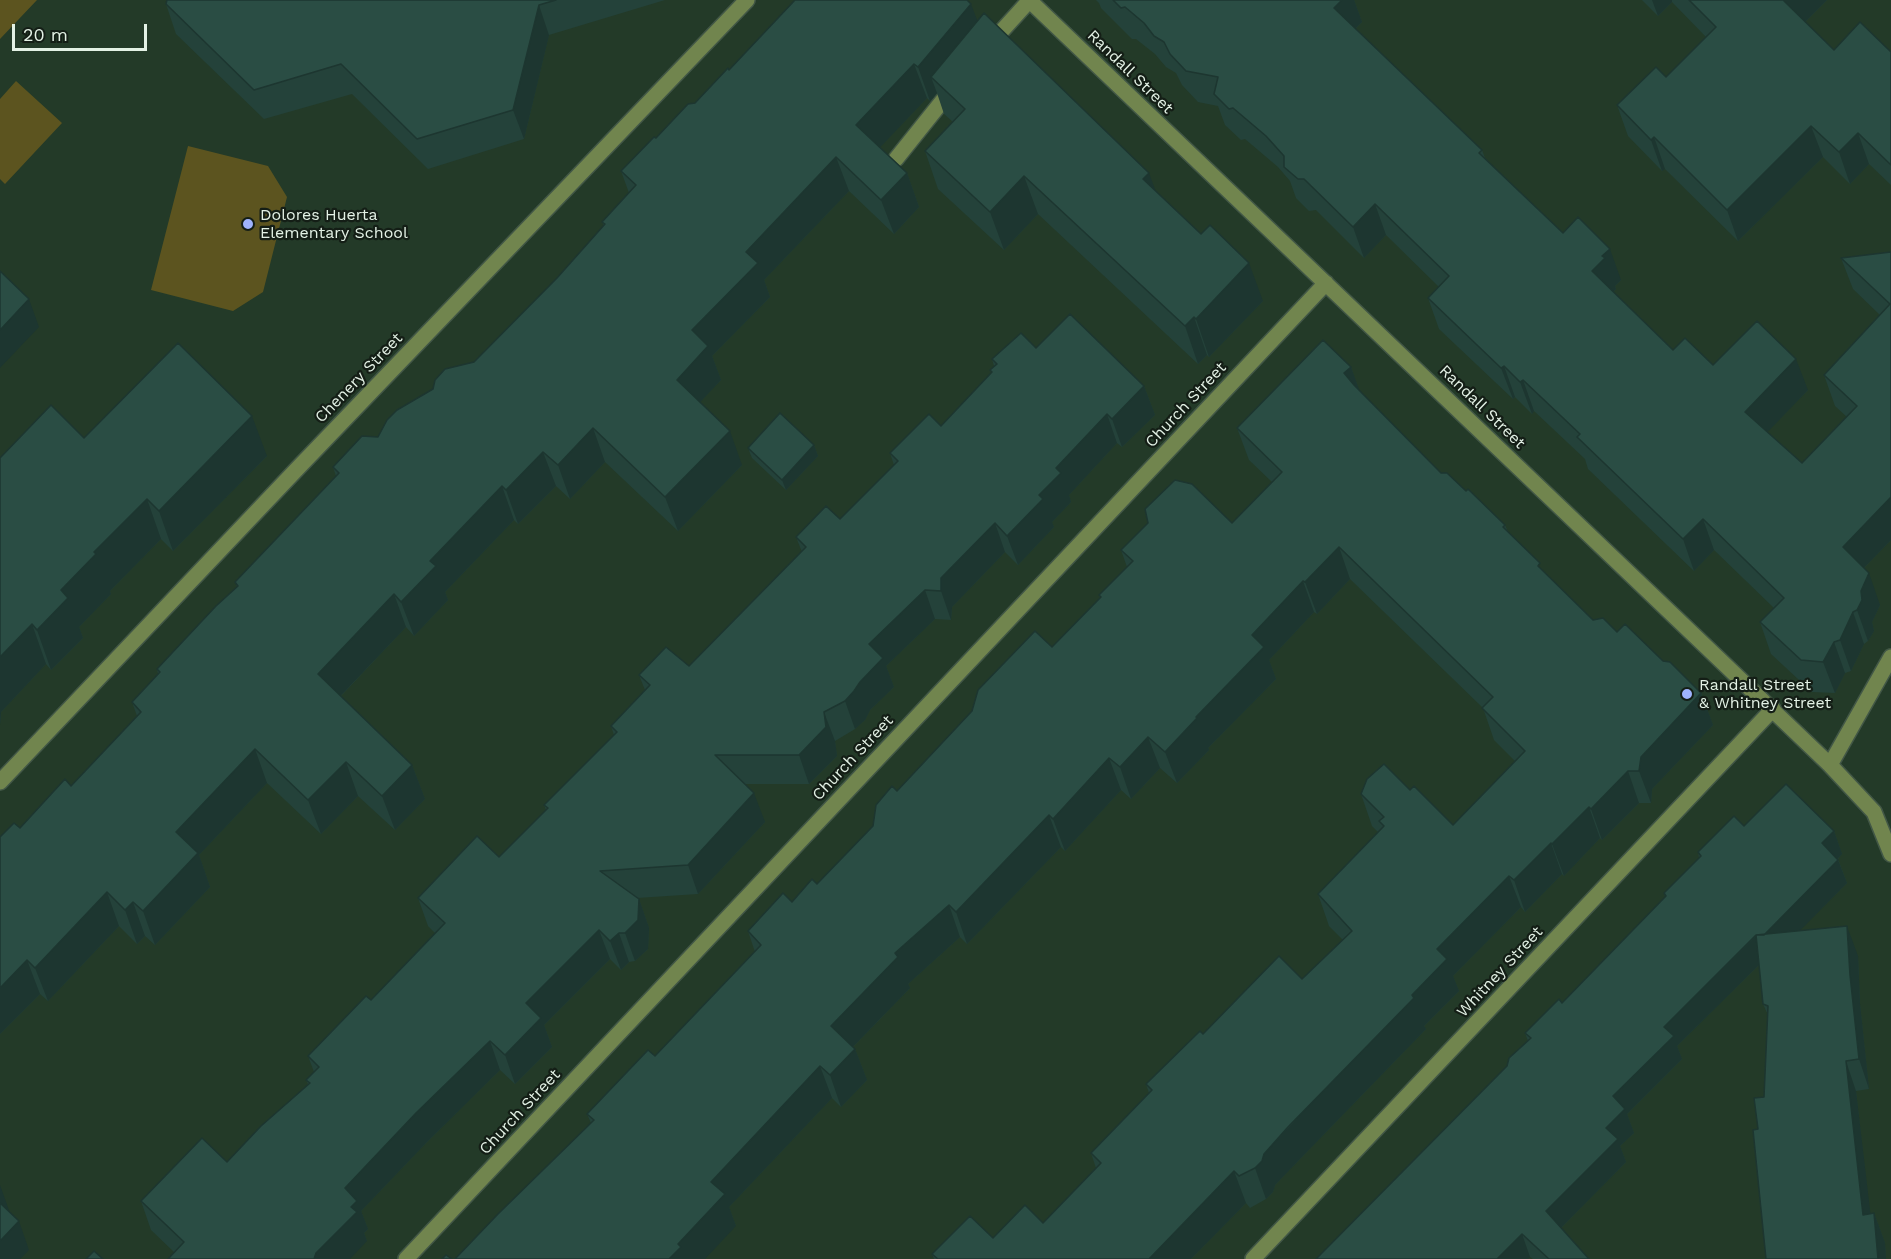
<!DOCTYPE html>
<style>
body{margin:0}
#map{position:relative;width:1891px;height:1259px;overflow:hidden;background:#233a28;font-family:"Work Sans",sans-serif}
canvas{display:block}
.scale{position:absolute;left:12px;top:24px;width:135px;height:27px;box-sizing:border-box;border:3px solid #e3f1e5;border-top:0;padding-left:8px;font-size:18px;line-height:21px;white-space:nowrap;color:#e3f1e5;-webkit-text-stroke:4px #141e16;paint-order:stroke}
</style>
<div id="map">
<canvas width="1891" height="1259"></canvas>
<div class="scale">20 m</div>
</div>
<script>
const c = document.querySelector('canvas').getContext('2d');
c.lineJoin = 'round';
function paint(path, color) {
  c.fillStyle = color;
  c.fill(path, 'evenodd');
}
function toPath(rows) {
  const path = new Path2D();
  for (const r of rows) {
    path.moveTo(r[0], r[1]);
    for (let i = 2; i < r.length; i += 2) path.lineTo(r[i], r[i + 1]);
  }
  return path;
}
function strokePath(path, color, width, dash) {
  c.strokeStyle = color;
  c.lineWidth = width;
  c.lineCap = dash ? 'butt' : 'round';
  c.setLineDash(dash || []);
  c.stroke(path);
}
function drawText(font, color, halo, rows, align = 'center') {
  c.font = font + ' "Work Sans",sans-serif';
  c.lineWidth = 4.5;
  c.setLineDash([]);
  c.textBaseline = 'middle';
  c.strokeStyle = halo;
  c.fillStyle = color;
  for (const [text, x, y, turn = 0] of rows) {
    c.save();
    c.translate(x, y);
    c.rotate((+turn || 0) * Math.PI / 180);
    c.textAlign = isNaN(turn) ? turn : align;
    if (halo) c.strokeText(text, 0, 0);
    c.fillText(text, 0, 0);
    c.restore();
  }
}
const green = toPath([
 [0,0,37,0,0,39],
 [16,81,62,123,5,184,0,179,0,99],
 [188,146,268,166,287,197,263,292,233,311,151,290]
]);
const minor = toPath([
 [1029,0,1830,765,1874,812,1891,854],
 [989,45,1029,1],
 [896,159,952,89],
 [1830,765,1891,657],
 [0,782,297,469,747,0],
 [406,1259,1326,283],
 [1253,1259,1773,709]
]);
const wall = toPath([
 [167,0,665,0,549,35,524,139,428,169,352,94,264,119,176,34,166,4],
 [1096,0,1354,0,1362,22,1355,29,1482,150,1485,158,1563,233,1621,280,1615,286,1616,289,1613,292,1673,350,1713,365,1808,390,1767,432,1802,463,1847,417,1835,406,1824,375,1880,315,1853,289,1841,258,1891,252,1891,540,1864,568,1880,605,1872,622,1874,631,1868,641,1864,644,1851,671,1845,673,1835,693,1812,692,1771,654,1760,622,1774,608,1714,550,1694,571,1588,469,1585,459,1534,411,1532,414,1515,397,1513,399,1439,329,1428,298,1439,287,1386,235,1364,258,1316,210,1309,211,1296,198,1290,181,1278,167,1245,139,1241,140,1225,125,1218,106,1198,102,1182,85,1176,73,1166,67,1155,54,1136,39,1132,39,1101,8,1099,3],
 [1642,0,1827,0,1805,22,1834,50,1891,52,1891,185,1869,164,1850,184,1823,157,1738,241,1665,169,1662,171,1628,136,1617,105,1666,77,1706,37,1672,2,1658,16],
 [978,21,1155,191,1263,301,1209,357,1207,355,1198,364,1038,214,1004,250,938,189,925,151,953,122,944,114,937,93,930,101,927,98,880,147,907,173,919,207,894,234,849,191,764,280,770,297,712,356,721,380,700,402,742,465,678,531,605,462,570,499,556,486,518,524,514,520,445,592,448,600,414,636,406,627,341,696,412,765,425,799,395,830,358,796,321,834,267,783,199,855,210,887,155,945,145,936,137,944,119,926,48,1001,40,994,0,1034,0,837,20,828,71,786,137,716,132,702,158,674,157,669,237,587,235,582,336,476,333,467,378,437,433,389,474,362,557,278,604,226,602,222,629,193,621,171,695,103,729,70],
 [1036,348,1144,386,1155,415,1122,447,1117,443,1069,495,1071,502,1052,522,1054,527,1018,565,1005,552,952,607,951,620,935,619,886,666,894,687,870,710,865,720,855,729,835,741,837,756,809,784,745,784,765,822,698,894,637,898,639,899,649,928,648,949,635,961,629,962,621,970,610,959,544,1025,552,1047,515,1084,500,1070,427,1142,361,1211,368,1229,364,1233,367,1241,174,1252,151,1230,141,1201,227,1162,308,1084,306,1080,314,1072,308,1056,371,1000,435,933,428,926,418,898,499,857,546,810,544,805,614,735,611,726,645,690,639,675,689,666,802,552,796,537,840,519,894,465,890,453,941,426,991,373,990,370,994,366,992,359],
 [1351,367,1359,390,1441,473,1466,491,1505,525,1508,532,1542,570,1593,620,1617,632,1663,661,1701,693,1713,725,1652,789,1651,803,1639,803,1602,840,1600,838,1564,876,1562,874,1525,912,1521,907,1453,976,1459,991,1424,1026,1426,1029,1300,1159,1275,1185,1273,1192,1266,1199,1250,1208,1246,1203,1191,1259,934,1259,932,1254,993,1238,1043,1223,1096,1168,1091,1153,1149,1093,1146,1084,1203,1034,1302,979,1343,940,1329,926,1318,894,1378,832,1372,826,1361,794,1410,790,1453,825,1515,761,1494,740,1483,708,1350,579,1317,614,1314,612,1269,660,1276,679,1208,748,1209,750,1177,783,1160,768,1131,799,1121,790,1065,851,1061,847,967,944,960,937,908,984,910,988,853,1047,855,1049,867,1080,841,1107,832,1098,729,1207,736,1226,591,1123,587,1114,655,1056,755,952,748,931,817,884,873,826,897,791,1052,647,1100,598,1099,595,1127,567,1121,550,1232,523,1272,482,1249,460,1237,428],
 [84,438,267,456,173,551,161,539,110,591,111,594,79,627,83,638,51,670,46,664,1,712,0,725,0,458],
 [814,445,818,456,786,490,752,458,748,448],
 [1744,826,1834,831,1842,854,1838,859,1847,883,1799,931,1858,956,1860,1004,1869,1089,1856,1091,1870,1214,1874,1213,1885,1243,1886,1259,1766,1259,1758,1129,1764,1097,1768,1015,1763,1004,1759,965,1677,1046,1682,1059,1627,1114,1634,1133,1620,1146,1626,1162,1561,1228,1589,1259,1533,1259,1530,1257,1316,1259,1507,1066,1528,1041,1525,1033,1562,1003,1665,897,1664,893,1699,858,1698,852]
]);
const shadedWall = toPath([
 [1342,0,1354,0,1362,22,1345,39,1334,8],
 [1652,0,1672,0,1672,2,1658,16],
 [1784,0,1827,0,1795,32,1784,1],
 [971,4,984,38,931,77,937,93,930,101,918,67],
 [539,5,549,35,524,139,513,110],
 [914,64,927,98,869,159,856,125],
 [1811,126,1823,157,1738,241,1727,210],
 [1858,133,1869,164,1850,184,1839,152],
 [1654,137,1665,169,1662,171,1651,140],
 [836,157,849,191,764,280,770,297,712,356,721,380,689,414,677,380,692,330,746,252],
 [907,173,919,207,894,234,881,200],
 [1149,173,1163,211,1143,179],
 [1024,176,1038,214,1004,250,990,212],
 [1375,204,1386,235,1364,258,1353,227],
 [1610,249,1621,280,1615,286,1616,289,1603,302,1592,271,1602,256],
 [1249,263,1263,301,1209,357,1196,319],
 [29,299,39,327,0,368,0,330],
 [1194,317,1207,355,1198,364,1185,326],
 [1796,359,1808,390,1757,443,1745,412],
 [1504,366,1515,397,1513,399,1501,368],
 [1351,367,1362,398,1344,373],
 [1523,380,1534,411,1532,414,1520,382],
 [1144,386,1155,415,1122,447,1112,419],
 [1107,414,1117,443,1069,495,1071,502,1052,522,1054,527,1018,565,1007,536,1039,495,1056,468],
 [252,416,267,456,173,551,159,511],
 [593,428,605,462,570,499,558,465],
 [730,431,742,465,678,531,665,497],
 [814,445,818,456,786,490,782,480],
 [543,452,556,486,518,524,506,490],
 [502,486,514,520,445,592,448,600,414,636,401,602,430,561],
 [1891,497,1891,540,1854,578,1843,547],
 [147,499,161,539,110,591,111,594,79,627,83,638,51,670,37,630,61,590,94,552],
 [1703,519,1714,550,1694,571,1683,539],
 [995,523,1005,552,952,607,951,620,941,591,941,578],
 [1339,547,1350,579,1317,614,1305,582],
 [1869,573,1880,605,1872,622,1874,631,1868,641,1857,610,1861,591],
 [1303,581,1314,612,1269,660,1276,679,1208,748,1209,750,1177,783,1165,752,1196,717,1252,635],
 [925,590,935,619,886,666,894,687,870,710,865,720,855,729,845,701,869,644],
 [394,594,406,627,330,707,318,674],
 [1853,612,1864,644,1851,671,1840,640],
 [32,624,46,664,1,712,0,725,0,657],
 [1834,642,1845,673,1835,693,1823,662],
 [1701,693,1713,725,1652,789,1651,803,1639,771,1641,757],
 [824,712,835,741,837,756,809,784,799,755],
 [1148,737,1160,768,1131,799,1120,767],
 [255,749,267,783,199,855,210,887,155,945,143,911,176,832],
 [1109,758,1121,790,1065,851,1053,819],
 [346,762,358,796,321,834,308,800],
 [412,765,425,799,395,830,382,796],
 [1628,771,1639,803,1602,840,1591,809],
 [754,793,765,822,698,894,688,865],
 [1589,807,1600,838,1564,876,1552,844],
 [1049,815,1061,847,967,944,956,912],
 [1834,831,1842,854,1830,867,1822,843],
 [1551,843,1562,874,1525,912,1514,880],
 [1838,860,1847,883,1767,964,1765,959,1677,1046,1682,1059,1627,1114,1634,1133,1620,1146,1626,1162,1555,1234,1546,1211,1606,1128,1613,1096,1664,1027,1757,935],
 [1509,876,1521,907,1453,976,1459,991,1424,1026,1426,1029,1300,1159,1275,1185,1273,1192,1266,1199,1255,1168,1264,1154,1412,995,1437,949],
 [107,892,119,926,48,1001,35,968],
 [639,899,649,928,648,949,635,961,625,933],
 [133,902,145,936,137,944,125,910],
 [949,905,960,937,908,984,910,988,843,1057,831,1026,895,953],
 [1847,926,1858,956,1860,1004,1869,1089,1859,1059,1850,975],
 [599,930,610,959,544,1025,552,1047,515,1084,505,1055,526,1003],
 [619,933,629,962,621,970,610,941],
 [27,960,40,994,0,1034,0,988],
 [490,1041,500,1070,427,1142,361,1211,368,1229,364,1233,367,1241,350,1259,314,1259,345,1188,416,1113],
 [855,1049,867,1080,841,1107,830,1075],
 [1846,1061,1856,1091,1874,1244,1863,1215],
 [820,1066,832,1098,729,1207,736,1226,705,1259,669,1259,711,1182],
 [1234,1171,1246,1203,1191,1259,1149,1259],
 [0,1185,10,1213,0,1222],
 [1874,1213,1885,1243,1886,1259,1878,1259],
 [19,1221,29,1250,20,1259,0,1259,0,1241],
 [1522,1234,1530,1257,1528,1259,1497,1259]
]);
const building = toPath([
 [167,0,556,0,539,5,513,110,417,139,341,64,254,90,166,4,167,0],
 [795,0,967,0,971,4,918,67,914,64,856,125,907,173,881,200,836,157,746,252,758,263,692,330,708,346,677,380,730,431,665,497,593,428,558,465,543,452,506,490,502,486,430,561,436,566,401,602,394,594,318,674,412,765,382,796,346,762,308,800,255,749,176,832,198,853,143,911,133,902,125,910,107,892,35,968,27,960,0,988,0,837,14,823,20,828,65,779,71,786,141,712,132,702,160,672,157,669,216,606,238,586,235,582,339,473,333,467,362,436,378,437,387,420,397,410,433,389,435,380,445,369,474,362,557,278,605,224,602,222,636,185,621,171,654,137,656,138,688,104,695,103,728,68,729,70,795,0],
 [1113,0,1342,0,1334,8,1482,150,1479,153,1563,233,1578,217,1610,249,1602,256,1605,258,1592,271,1673,350,1685,338,1713,365,1757,321,1796,359,1745,412,1802,463,1857,406,1824,375,1890,304,1841,258,1891,252,1891,497,1843,547,1869,573,1861,591,1862,600,1857,610,1853,612,1840,640,1834,642,1823,662,1801,660,1760,622,1784,598,1703,519,1683,539,1577,437,1580,434,1523,380,1520,382,1504,366,1501,368,1428,298,1449,276,1375,204,1353,227,1304,179,1298,179,1284,167,1284,156,1266,136,1233,108,1229,109,1214,94,1218,77,1186,71,1170,54,1164,42,1154,36,1144,23,1125,7,1121,8,1113,0],
 [1689,0,1784,0,1784,1,1834,50,1860,22,1891,52,1891,165,1858,133,1839,152,1811,126,1727,210,1654,137,1651,140,1617,105,1656,67,1666,77,1716,27,1689,0],
 [984,13,1149,173,1143,179,1201,234,1210,225,1249,263,1196,319,1194,317,1185,326,1024,176,990,212,925,151,965,109,931,77,984,13],
 [0,271,29,299,0,330,0,271],
 [1070,314,1144,386,1112,419,1107,414,1056,468,1061,473,1039,495,1043,499,1007,536,995,523,941,578,941,591,925,590,869,644,883,658,860,682,854,691,845,701,824,712,826,727,799,755,715,755,754,793,688,865,600,871,639,899,638,920,625,933,619,933,610,941,599,930,526,1003,541,1018,505,1055,490,1041,416,1113,345,1188,357,1201,351,1207,357,1212,316,1253,314,1259,168,1259,184,1242,141,1201,202,1138,227,1162,261,1126,310,1083,306,1080,319,1067,308,1056,366,996,371,1000,445,923,418,898,477,836,499,857,548,808,544,805,617,732,611,726,650,685,639,675,666,647,689,666,806,547,796,537,826,506,840,519,898,461,890,453,929,414,941,426,992,372,990,370,997,364,992,359,1021,333,1036,348,1070,314],
 [1323,340,1351,367,1344,373,1354,385,1441,473,1447,473,1466,491,1468,489,1505,525,1503,527,1540,563,1538,566,1593,620,1603,618,1617,632,1625,624,1663,661,1670,662,1701,693,1641,757,1639,771,1628,771,1591,809,1589,807,1552,844,1551,843,1514,880,1509,876,1437,949,1447,959,1412,995,1414,998,1288,1127,1264,1154,1262,1161,1255,1168,1239,1176,1234,1171,1149,1259,938,1259,932,1254,970,1216,993,1238,1025,1205,1043,1223,1101,1163,1091,1153,1152,1090,1146,1084,1200,1031,1203,1034,1279,956,1302,979,1352,931,1318,894,1384,826,1379,821,1384,817,1361,794,1367,779,1384,764,1410,790,1414,786,1453,825,1525,751,1482,708,1493,697,1339,547,1305,582,1303,581,1252,635,1264,647,1196,717,1197,718,1165,752,1148,737,1120,767,1109,758,1053,819,1049,815,956,912,949,905,895,953,898,957,831,1026,855,1049,830,1075,820,1066,711,1182,725,1194,678,1244,681,1247,669,1259,455,1259,498,1214,594,1120,587,1114,648,1050,655,1056,761,945,748,931,783,893,792,902,812,879,817,884,873,826,876,805,892,786,897,791,972,711,978,690,1035,631,1052,647,1101,597,1099,595,1133,561,1121,550,1148,523,1145,509,1175,480,1192,484,1232,523,1282,472,1237,428,1323,340],
 [178,343,252,416,159,511,147,499,94,552,96,554,61,590,68,598,37,630,32,624,0,657,0,458,51,405,84,438,178,343],
 [780,413,814,445,782,480,748,448,780,413],
 [1786,784,1834,831,1822,843,1838,860,1764,935,1756,935,1664,1027,1674,1036,1613,1096,1625,1109,1606,1128,1618,1139,1546,1211,1589,1259,1549,1259,1522,1234,1497,1259,1316,1259,1507,1066,1509,1058,1531,1038,1525,1033,1559,999,1562,1003,1666,896,1664,893,1701,856,1698,852,1734,816,1744,826,1786,784],
 [1847,926,1850,975,1859,1059,1846,1061,1863,1215,1874,1213,1878,1259,1766,1259,1753,1130,1758,1129,1754,1098,1764,1097,1768,1006,1763,1004,1756,935,1847,926],
 [0,1203,19,1221,0,1241,0,1203],
 [94,1251,103,1259,86,1259,94,1251],
 [446,1255,452,1259,442,1259,446,1255]
]);
const markers = [
 [248,224,6,"#9fb3fd"],
 [1687,694,6,"#9fb3fd"]
];
const streetNames = [
 ["Randall Street",1130,72,44],
 ["Chenery Street",359,378,-46],
 ["Church Street",1186,405,-47],
 ["Randall Street",1482,407,44],
 ["Church Street",853,758,-47],
 ["Whitney Street",1500,972,-47],
 ["Church Street",520,1112,-47]
];
const poiNames = [
 ["Dolores Huerta",260,215],
 ["Elementary School",260,233],
 ["Randall Street",1699,685],
 ["& Whitney Street",1699,703]
];
paint(green, '#5c541f');
strokePath(minor, '#425746', 18);
strokePath(minor, '#71854e', 15);
paint(wall, '#24423a');
paint(shadedWall, '#1d3630');
paint(building, '#2a4d44');
strokePath(building, '#1d3630', 1.5);
for (const [x, y, r, color] of markers) {
  const dot = new Path2D();
  dot.arc(x, y, r, 0, 2 * Math.PI);
  c.fillStyle = color;
  c.fill(dot);
  strokePath(dot, '#141e16', 2);
}
drawText('16px', '#e3f1e5', '#141e16', streetNames);
drawText('16px', '#e3f1e5', '#141e16', poiNames, 'left');
</script>
